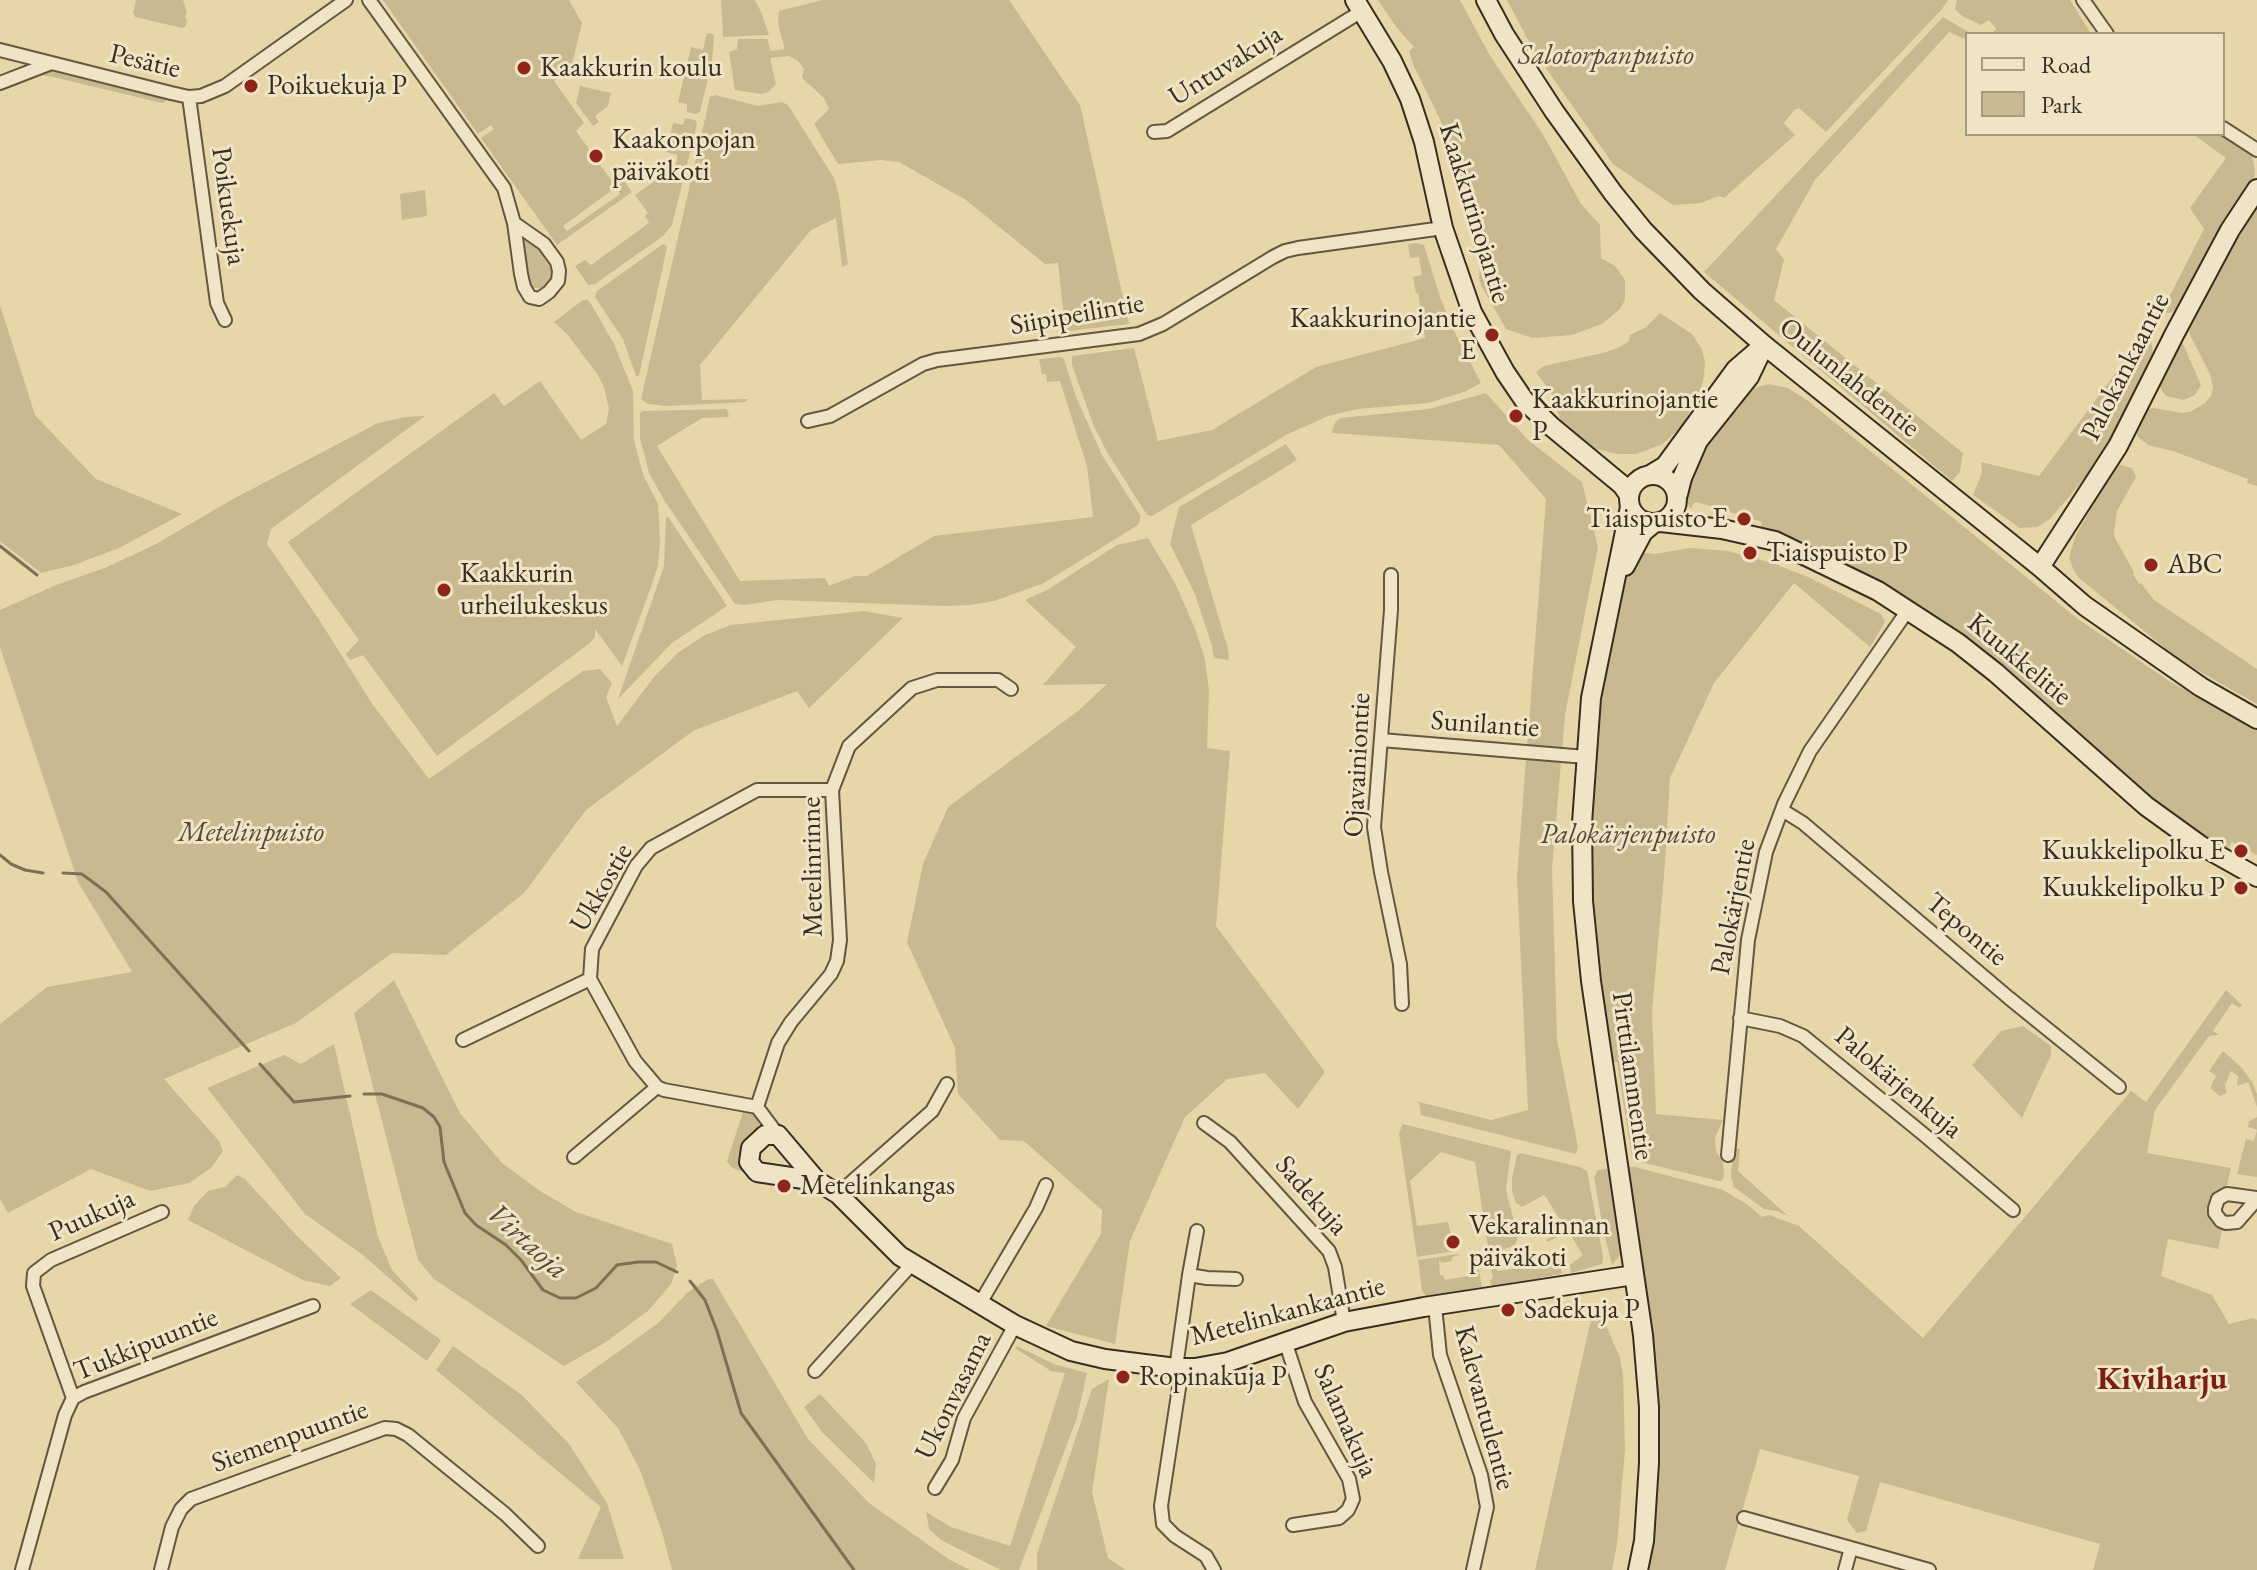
<!DOCTYPE html>
<meta charset="utf-8">
<style>
body{margin:0}
#map{position:relative;width:2257px;height:1570px;overflow:hidden;background:#e7d6a7;font-family:"EB Garamond",serif}
canvas{display:block}
.legend{position:absolute;left:1965px;top:32px;width:260px;height:104px;box-sizing:border-box;background:#efe4c6;border:2px solid #a59b84;margin:0;padding:10px 14px;list-style:none;font-size:24px;color:#372d21}
.legend li{display:flex;align-items:center;gap:16px;height:40px}
.legend b{width:40px;border:2px solid #a59b84}
</style>
<div id="map">
<canvas width="2257" height="1570"></canvas>
<ul class="legend">
<li><b style="height:10px;background:#efe4c6"></b>Road</li>
<li><b style="height:22px;background:#c9b990"></b>Park</li>
</ul>
</div>
<script>
const c = document.querySelector('canvas').getContext('2d');
c.lineJoin = 'round';
function paint(path, color) {
  c.fillStyle = color;
  c.fill(path, 'evenodd');
}
function toPath(rows) {
  const path = new Path2D();
  for (const r of rows) {
    if (r.length === 3) {
      path.moveTo(r[0] + r[2], r[1]);
      path.arc(r[0], r[1], r[2], 0, 2 * Math.PI);
      continue;
    }
    path.moveTo(r[0], r[1]);
    for (let i = 2; i < r.length; i += 2) path.lineTo(r[i], r[i + 1]);
  }
  return path;
}
function strokePath(path, color, width, dash) {
  c.strokeStyle = color;
  c.lineWidth = width;
  c.lineCap = dash ? 'butt' : 'round';
  c.setLineDash(dash || []);
  c.stroke(path);
}
function drawText(font, color, halo, rows, align = 'center') {
  c.font = font + ' "EB Garamond",serif';
  c.lineWidth = 6;
  c.setLineDash([]);
  c.textBaseline = 'middle';
  c.strokeStyle = halo;
  c.fillStyle = color;
  for (const [text, x, y, turn = 0] of rows) {
    c.save();
    c.translate(x, y);
    c.rotate((+turn || 0) * Math.PI / 180);
    c.textAlign = isNaN(turn) ? turn : align;
    if (halo) c.strokeText(text, 0, 0);
    c.fillText(text, 0, 0);
    c.restore();
  }
}
const green = toPath([
 [136,0,183,0,187,13,185,17,187,20,186,26,182,28,135,17,133,12],
 [383,0,569,0,582,23,571,68,554,81,584,123,576,131,616,187,563,226,567,231,620,194,617,187,623,181,625,182,632,192,557,245,481,138,494,129,491,125,478,134],
 [721,0,755,0,761,12,769,35,723,37],
 [823,0,1009,0,1080,105,1129,324,1068,331,1065,327,1058,263,1045,264,966,200,899,162,881,160,838,164,814,124,829,109,824,98,802,78,804,69,798,61,789,56,770,58,776,84,768,92,761,94,735,90,729,52,737,49,738,39,767,39,771,51,785,49,778,24,779,11],
 [1378,0,1460,0,1489,54,1544,136,1581,204,1600,225,1601,258,1615,266,1625,280,1625,300,1620,309,1602,324,1572,335,1533,338,1506,329,1481,285,1479,278,1482,240,1480,226,1443,126,1413,64,1409,51,1414,47,1397,28],
 [1507,0,1948,0,1942,9,1826,132,1799,108,1794,110,1784,123,1795,135,1724,198,1719,196,1701,203,1673,205,1613,164,1534,51],
 [1957,0,2070,0,2091,34,1991,34,1996,29,1989,20,1981,25,1962,16,1955,9],
 [1943,17,1972,34,1967,34,1967,40,1949,32,1815,180,1776,249,1784,260,1774,300,1963,453,1960,472,1952,481,1704,272],
 [707,33,713,34,714,38,712,61,700,112,696,114,687,112,687,104,678,102,691,47,703,50],
 [52,71,166,99,166,101,162,103,53,77,39,75],
 [580,86,611,93,608,106,595,116,599,122,593,126,576,103],
 [715,95,758,106,782,102,788,105,834,178,839,196,848,264,842,267,836,218,811,230,700,365,702,400,747,399,746,402,667,406,648,404,641,399,710,97],
 [685,118,695,120,697,124,672,225,663,236,595,284,588,285,575,266,585,260,591,265,649,223,645,216,648,213,635,195,675,167,678,155,666,152,673,123,683,125],
 [2193,134,2222,134,2245,148,2252,156,2255,171,2254,178,2179,308,2171,313,2166,313,2163,309,2204,229,2190,208,2226,158],
 [425,190,427,216,402,220,400,194],
 [2257,199,2257,486,2247,483,2248,479,2173,451,2148,445,2138,437,2136,431,2146,410,2154,408,2182,413,2190,412,2205,403,2211,396,2213,387,2210,374,2190,335,2188,321],
 [527,240,537,246,554,274,553,279,543,288,532,288,529,282,523,248,524,243],
 [1416,243,1424,245,1440,297,1453,329,1481,383,1464,392,1428,403,1358,409,1328,416,1286,435,1152,516,1147,515,1107,452,1093,424,1072,365,1072,356,1134,348,1158,441,1212,430,1316,367,1425,338,1418,293,1416,293,1413,277,1422,275,1419,257,1410,258,1408,244],
 [663,244,667,247,639,376,636,376,623,339,595,297,597,291],
 [583,300,588,300,591,304,614,344,633,391,634,440,643,475,658,504,660,541,658,565,652,584,622,666,595,629,595,637,590,643,437,756,363,655,350,660,346,654,359,640,288,542,494,393,504,406,540,381,581,440,606,424,609,409,604,387,598,375,567,334,554,322],
 [0,305,35,415,96,479,182,514,119,548,74,565,41,573,0,541],
 [1660,313,1692,334,1701,348,1705,361,1704,376,1700,392,1683,425,1663,444,1636,454,1618,454,1591,448,1562,425,1553,396,1536,372,1544,366,1603,353,1622,346,1629,341,1630,335,1645,328],
 [2144,335,2149,337,2152,343,2153,360,2101,459,2050,519,2037,527,2020,528,1973,495,1982,473,1981,462,2039,476],
 [2178,343,2183,344,2201,385,2195,395,2184,400,2166,396,2159,386],
 [1061,357,1064,359,1076,397,1102,455,1140,515,1140,520,1138,525,1044,583,994,601,970,605,945,606,777,600,745,605,735,604,664,500,649,473,640,438,640,413,643,411,727,409,729,417,702,418,657,446,740,581,825,578,829,586,855,576,867,576,934,536,1093,517,1087,466,1060,381,1047,382,1046,374,1042,374,1039,359],
 [1768,384,1788,388,1807,400,2078,619,2169,681,2257,730,2257,855,2232,842,2228,848,2202,838,2177,821,2001,668,1761,526,1762,522,1697,502,1694,503,1691,509,1685,499,1697,454,1728,415,1737,411,1741,405,1740,400,1755,388],
 [1486,393,1528,440,1582,482,1598,547,1565,715,1552,868,1557,1039,1578,1147,1576,1154,1421,1115,1419,1102,1491,1120,1528,1110,1517,877,1546,499,1499,445,1333,433,1332,431,1336,421,1341,418,1429,409],
 [425,416,271,529,267,544,318,618,373,705,429,779,583,671,600,669,612,683,606,697,617,726,654,677,679,652,705,635,731,625,864,611,903,618,809,708,797,691,693,731,586,810,524,893,446,955,392,953,296,1023,164,1079,219,1141,223,1151,211,1168,189,1183,150,1191,91,1169,8,1213,0,1199,0,1024,47,987,132,972,78,882,0,647,0,610,56,585,107,567,156,544,233,499,378,423,405,417],
 [1286,444,1297,460,1191,525,1228,649,1229,660,1214,658,1212,646,1195,594,1170,544,1179,507],
 [2121,465,2132,468,2136,477,2117,511,2114,531,2115,538,2134,572,2133,574,2139,584,2141,583,2154,600,2257,669,2257,704,2181,661,2079,578,2074,571,2069,558,2075,537,2115,466],
 [666,517,669,518,727,606,672,643,618,699,664,566],
 [1148,538,1175,583,1196,631,1205,660,1209,691,1207,748,1230,751,1216,926,1325,1072,1298,1109,1265,1073,1227,1079,1185,1117,1130,1241,1115,1344,1046,1326,1101,1234,1102,1210,1024,1141,1000,1140,958,1094,955,1048,907,942,923,864,948,807,1078,711,1107,684,1043,685,1076,647,1025,600,1047,590,1117,545],
 [1690,548,1728,551,1772,563,1808,577,1881,614,1885,622,1870,647,1794,583,1714,683,1670,778,1665,864,1652,1012,1656,1114,1723,1120,1715,1138,1716,1151,1723,1162,1724,1176,1722,1181,1719,1181,1636,1161,1632,1158,1617,1062,1613,1062,1601,1021,1593,947,1588,837,1595,780,1598,698,1608,643,1622,590,1636,552,1655,554],
 [394,980,460,1113,502,1163,540,1191,576,1212,672,1244,677,1266,671,1284,649,1310,606,1342,564,1366,434,1279,418,1260,354,1013],
 [2226,990,2242,1005,2239,1008,2232,1003,2213,1031,2219,1035,2209,1036,2155,1110,2147,1153,2231,1168,2227,1185,2212,1195,2208,1206,2210,1217,2222,1230,2218,1249,2168,1239,2161,1276,2212,1295,2229,1324,2253,1318,2257,1320,2257,1570,2093,1570,2100,1544,1880,1482,1866,1531,1857,1533,1847,1520,1859,1476,1760,1449,1725,1570,1646,1570,1649,1542,1626,1167,1635,1167,1723,1190,1748,1205,1762,1217,1769,1215,1799,1226,1923,1338,2131,1091,2146,1102],
 [2023,1026,2051,1046,2051,1055,2022,1118,1972,1065,2001,1031],
 [334,1044,378,1237,392,1270,418,1298,416,1302,363,1255,305,1214,207,1088,284,1055,301,1064],
 [2223,1051,2242,1068,2252,1082,2257,1094,2257,1107,2248,1082,2237,1086,2238,1076,2231,1071,2225,1085,2227,1093,2220,1096,2211,1089,2211,1086,2216,1076,2209,1071],
 [744,1109,754,1115,760,1126,749,1175,731,1167,727,1161],
 [2257,1117,2257,1177,2237,1174,2246,1139,2254,1141,2257,1130,2248,1127,2249,1121],
 [1403,1124,1511,1151,1506,1190,1518,1237,1515,1245,1494,1253,1497,1271,1555,1263,1554,1251,1557,1250,1562,1274,1494,1286,1491,1285,1490,1280,1493,1279,1475,1162,1441,1152,1410,1181,1417,1226,1448,1222,1455,1251,1417,1257,1399,1133],
 [1733,1148,1740,1149,1738,1171,1788,1216,1777,1211,1764,1209,1734,1187,1731,1177],
 [1521,1153,1580,1167,1587,1171,1603,1256,1602,1264,1571,1273,1570,1265,1583,1255,1568,1231,1548,1242,1546,1240,1565,1228,1547,1199,1544,1195,1522,1207,1516,1203,1512,1191,1512,1178,1517,1155],
 [1609,1169,1623,1246,1621,1254,1612,1265,1603,1229,1594,1177,1598,1170],
 [237,1175,245,1179,297,1236,341,1278,330,1286,303,1280,188,1220,194,1206,208,1191,225,1187],
 [1458,1254,1459,1255,1452,1257,1452,1261,1442,1263,1439,1260,1440,1275,1443,1275,1445,1280,1473,1275,1473,1271,1479,1270,1482,1287,1426,1296,1422,1291,1418,1260],
 [708,1279,713,1279,808,1439,869,1503,950,1560,970,1570,672,1570,662,1532,640,1470,618,1428,576,1382,657,1324,687,1293],
 [371,1290,441,1340,427,1361,350,1304],
 [1594,1306,1602,1316,1620,1358,1623,1375,1625,1449,1617,1544,1612,1570,1535,1570],
 [453,1346,522,1395,569,1444,607,1503,624,1559,578,1559,601,1507,436,1370],
 [1017,1346,1054,1364,1087,1373,1077,1418,1019,1570,1001,1570,941,1540,929,1529,926,1512,951,1527,1010,1546,1065,1373,1051,1371,1016,1349],
 [1109,1379,1092,1492,1108,1558,1126,1570,1037,1570,1037,1554,1092,1389],
 [820,1394,866,1443,876,1464,874,1483,822,1432,804,1407]
]);
const stream = toPath([
 [0,546,37,575],
 [0,855,11,864,25,870,43,873],
 [63,873,82,874,106,892,249,1051],
 [260,1064,294,1102,350,1096],
 [364,1094,382,1094,423,1108,434,1117,440,1127,444,1162,465,1213,476,1225,506,1245,521,1260,543,1290,560,1298,576,1298,596,1288,617,1265,638,1262,656,1262,677,1272],
 [690,1281,705,1300,717,1331,741,1413,854,1570]
]);
const street = toPath([
 [369,0,504,188,514,223,521,274,524,287,530,297,539,299,549,292,558,281,559,271,557,262,544,244,514,223],
 [2083,0,2107,34],
 [0,50,171,93,189,97,201,96,225,86,346,0],
 [0,83,49,64],
 [189,97,217,303,225,320],
 [2223,128,2257,150],
 [1154,132,1167,131,1362,11],
 [808,421,830,416,923,364,937,360,1139,334,1163,324,1273,257,1285,251,1298,248,1443,228],
 [1391,575,1391,610,1374,827,1381,872,1400,964,1402,1004],
 [1381,740,1586,757],
 [1782,810,1803,823,2009,998,2119,1087],
 [1740,1018,1780,1026,1803,1036,1922,1133,2013,1210],
 [463,1040,590,979],
 [757,1107,778,1043,791,1022,831,974,837,961,840,940,832,790,849,746,912,688,937,680,998,680,1011,689],
 [1204,1123,1230,1142,1329,1251,1335,1267,1344,1322],
 [778,1135,757,1107,664,1090,657,1087,635,1061,590,979,592,949,636,866,651,848,757,790,832,790],
 [1728,1155,1748,940,1766,852,1784,804,1810,751,1908,610],
 [574,1157,657,1087],
 [838,1194,932,1111,947,1084],
 [2257,1198,2227,1194,2218,1199,2215,1208,2215,1213,2221,1221,2226,1223,2237,1222,2257,1199],
 [1189,1275,1197,1231],
 [979,1305,1036,1208,1046,1185],
 [1435,1306,1440,1355,1481,1475,1487,1507,1473,1570],
 [1285,1341,1305,1402,1349,1479,1353,1499,1348,1510,1339,1518,1293,1525],
 [1176,1368,1189,1275,1207,1278,1236,1279],
 [1182,1368,1161,1506,1163,1524,1175,1536,1206,1556,1214,1570],
 [815,1371,911,1265],
 [73,1398,33,1286,34,1273,51,1260,162,1212],
 [935,1488,952,1460,964,1418,1015,1325],
 [1744,1518,1929,1570],
 [22,1570,65,1415,73,1398,84,1392,313,1306],
 [161,1570,172,1527,181,1509,191,1499,385,1428,396,1429,408,1435,505,1514,538,1546],
 [1845,1570,1851,1548]
]);
const secondary = toPath([
 [1355,0,1392,61,1410,99,1424,142,1443,228,1472,312,1505,372,1524,400,1552,427,1622,485,1629,495],
 [1486,0,1504,34,1554,111,1613,193,1643,230,1702,291,1764,345,2040,567,2085,606,2201,687,2257,719],
 [1653,499,24],
 [1650,475,1665,466,1736,369,1764,345],
 [1678,494,1682,478,1698,441,1749,377,1761,352],
 [1630,507,1591,698,1582,823,1583,901,1591,981,1643,1335,1649,1407,1649,1463,1644,1541,1638,1570],
 [1661,522,1722,529,1775,541,1878,591,1958,643,1996,673,2146,806,2200,845,2257,877],
 [1625,566,1643,532,1654,523],
 [2040,567,2118,446,2175,333,2230,230,2257,189],
 [817,1181,757,1172,749,1162,751,1148,765,1135,778,1135,817,1181,838,1194,900,1256,1015,1325,1071,1351,1105,1359,1176,1368,1195,1368,1228,1362,1344,1322,1424,1307,1634,1275]
]);
const markers = [
 [524,68,8,"#8f2418"],
 [251,86,8,"#8f2418"],
 [596,156,8,"#8f2418"],
 [1492,335,8,"#8f2418"],
 [1516,416,8,"#8f2418"],
 [1744,519,8,"#8f2418"],
 [1750,553,8,"#8f2418"],
 [2151,565,8,"#8f2418"],
 [444,590,8,"#8f2418"],
 [2241,851,8,"#8f2418"],
 [2241,888,8,"#8f2418"],
 [784,1186,8,"#8f2418"],
 [1453,1242,8,"#8f2418"],
 [1508,1310,8,"#8f2418"],
 [1123,1377,8,"#8f2418"]
];
const parkNames = [
 ["Salotorpanpuisto",1606,56],
 ["Metelinpuisto",251,833],
 ["Palokärjenpuisto",1628,835]
];
const streetNames = [
 ["Pesätie",145,62,13],
 ["Untuvakuja",1226,66,-32],
 ["Poikuekuja",228,206,82],
 ["Kaakkurinojantie",1474,213,73],
 ["Siipipeilintie",1077,315,-10],
 ["Palokankaantie",2126,367,-63],
 ["Oulunlahdentie",1849,378,39],
 ["Kuukkelitie",2019,660,40],
 ["Sunilantie",1485,725,4],
 ["Ojavainiontie",1358,765,-87],
 ["Metelinrinne",813,867,-91],
 ["Ukkostie",602,888,-60],
 ["Palokärjentie",1734,907,-79],
 ["Tepontie",1966,930,40],
 ["Pirttilammentie",1632,1076,82],
 ["Palokärjenkuja",1898,1083,40],
 ["Sadekuja",1311,1196,49],
 ["Puukuja",92,1216,-24],
 ["Metelinkankaantie",1288,1312,-15],
 ["Tukkipuuntie",146,1345,-22],
 ["Ukonvasama",954,1396,-64],
 ["Kalevantulentie",1484,1408,75],
 ["Salamakuja",1345,1421,66],
 ["Siemenpuuntie",290,1437,-20]
];
const poiNames = [
 ["Kaakkurin koulu",540,68],
 ["Poikuekuja P",267,86],
 ["Kaakonpojan",612,140],
 ["päiväkoti",612,172],
 ["Kaakkurinojantie",1476,319,"right"],
 ["E",1476,351,"right"],
 ["Kaakkurinojantie",1532,400],
 ["P",1532,432],
 ["Tiaispuisto E",1728,519,"right"],
 ["Tiaispuisto P",1766,553],
 ["ABC",2167,565],
 ["Kaakkurin",460,574],
 ["urheilukeskus",460,606],
 ["Kuukkelipolku E",2225,851,"right"],
 ["Kuukkelipolku P",2225,888,"right"],
 ["Metelinkangas",800,1186],
 ["Vekaralinnan",1469,1226],
 ["päiväkoti",1469,1258],
 ["Sadekuja P",1524,1310],
 ["Ropinakuja P",1139,1377]
];
const waterNames = [
 ["Virtaoja",527,1242,42]
];
const quarterNames = [
 ["Kiviharju",2162,1380]
];
paint(green, '#c9b990');
strokePath(stream, '#7d7056', 3);
strokePath(street, '#635742', 16);
strokePath(secondary, '#372d21', 22);
strokePath(street, '#efe4c6', 12);
strokePath(secondary, '#efe4c6', 18);
for (const [x, y, r, color] of markers) {
  const dot = new Path2D();
  dot.arc(x, y, r, 0, 2 * Math.PI);
  c.fillStyle = color;
  c.fill(dot);
  strokePath(dot, '#efe4c6', 3);
}
drawText('italic 28px', '#544937', '#efe4c6', parkNames);
drawText('28px', '#372d21', '#efe4c6', streetNames);
drawText('28px', '#372d21', '#efe4c6', poiNames, 'left');
drawText('italic 30px', '#544937', '#efe4c6', waterNames);
drawText('bold 32px', '#7a1f14', '#efe4c6', quarterNames);
</script>
